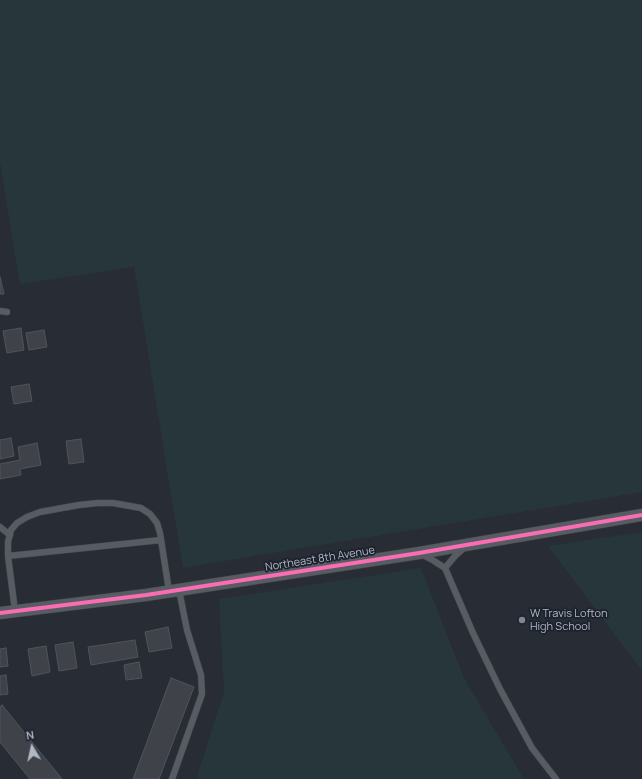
<!DOCTYPE html>
<style>
body{margin:0}
#map{position:relative;width:642px;height:779px;overflow:hidden;background:#282c34;font-family:Manrope,sans-serif}
canvas{display:block}
.north{position:absolute;left:12px;top:727px;width:40px;height:40px;-webkit-text-stroke:3px #1c222e;paint-order:stroke;rotate:351deg;font-size:11px;font-weight:700;line-height:16px;text-align:center;color:#b1b8c5}
.north::after{content:'';display:block;margin:auto;width:14px;height:18px;background:#b1b8c5;clip-path:polygon(50% 0,100% 100%,50% 72%,0 100%)}
</style>
<div id="map">
<canvas width="642" height="779"></canvas>
<div class="north">N</div>
</div>
<script>
const c = document.querySelector('canvas').getContext('2d');
c.lineJoin = 'round';
function paint(path, color) {
  c.fillStyle = color;
  c.fill(path, 'evenodd');
}
function toPath(rows) {
  const path = new Path2D();
  for (const r of rows) {
    path.moveTo(r[0], r[1]);
    for (let i = 2; i < r.length; i += 2) path.lineTo(r[i], r[i + 1]);
  }
  return path;
}
function strokePath(path, color, width, dash) {
  c.strokeStyle = color;
  c.lineWidth = width;
  c.lineCap = dash ? 'butt' : 'round';
  c.setLineDash(dash || []);
  c.stroke(path);
}
function drawText(font, color, halo, rows, align = 'center') {
  c.font = font + ' Manrope,sans-serif';
  c.lineWidth = 3.5;
  c.setLineDash([]);
  c.textBaseline = 'middle';
  c.strokeStyle = halo;
  c.fillStyle = color;
  for (const [text, x, y, turn = 0] of rows) {
    c.save();
    c.translate(x, y);
    c.rotate((+turn || 0) * Math.PI / 180);
    c.textAlign = isNaN(turn) ? turn : align;
    if (halo) c.strokeText(text, 0, 0);
    c.fillText(text, 0, 0);
    c.restore();
  }
}
const green = toPath([
 [0,0,642,0,642,492,183,568,134,267,20,284,0,163],
 [642,532,642,671,548,546],
 [421,568,464,678,524,779,199,779,198,773,224,692,219,599]
]);
const building = toPath([
 [0,277,4,294,0,294,0,277],
 [21,328,24,350,7,353,3,331,21,328],
 [44,330,47,347,29,350,26,333,44,330],
 [29,384,32,401,14,404,11,387,29,384],
 [11,438,14,456,0,459,0,440,11,438],
 [81,439,84,462,69,464,66,441,81,439],
 [37,443,41,465,20,469,21,475,0,479,0,464,20,460,18,447,37,443],
 [168,627,172,648,149,652,145,632,168,627],
 [135,640,138,657,91,665,88,647,135,640],
 [73,642,77,668,59,671,55,645,73,642],
 [46,646,50,672,32,676,28,649,46,646],
 [6,648,8,666,0,667,0,649,6,648],
 [139,662,142,678,126,680,124,665,139,662],
 [6,675,8,694,0,695,0,676,6,675],
 [171,678,194,687,159,779,133,779,171,678],
 [2,705,62,779,30,779,0,742,0,707,2,705]
]);
const lane = toPath([
 [0,311,7,312],
 [0,527,10,535],
 [421,554,431,559,445,568,455,556,464,548],
 [8,556,161,540],
 [445,568,473,633,500,689,532,748,556,779],
 [15,611,8,556,8,542,11,530,17,523,27,517,40,512,79,505,98,503,113,503,141,508,150,514,157,523,160,533,169,591],
 [172,779,202,694,201,675,187,630,179,590]
]);
const street = toPath([
 [0,613,146,595,419,553,642,515]
]);
const cycleway = toPath([
 [0,613,146,595,419,553,642,515]
]);
const markers = [
 [522,620,4,"#818792"]
];
const streetNames = [
 ["Northeast 8th Avenue",320,559,-9]
];
const poiNames = [
 ["W Travis Lofton",530,614],
 ["High School",530,627]
];
paint(green, '#26363a');
paint(building, '#3f4249');
strokePath(building, '#50545b', 1);
strokePath(lane, '#44474d', 7);
strokePath(street, '#44474d', 13);
strokePath(lane, '#575b62', 6);
strokePath(street, '#575b62', 12);
strokePath(cycleway, '#f96db3', 4);
for (const [x, y, r, color] of markers) {
  const dot = new Path2D();
  dot.arc(x, y, r, 0, 2 * Math.PI);
  c.fillStyle = color;
  c.fill(dot);
  strokePath(dot, '#1c222e', 1.5);
}
drawText('11px', '#b1b8c5', '#1c222e', streetNames);
drawText('11px', '#b1b8c5', '#1c222e', poiNames, 'left');
</script>
